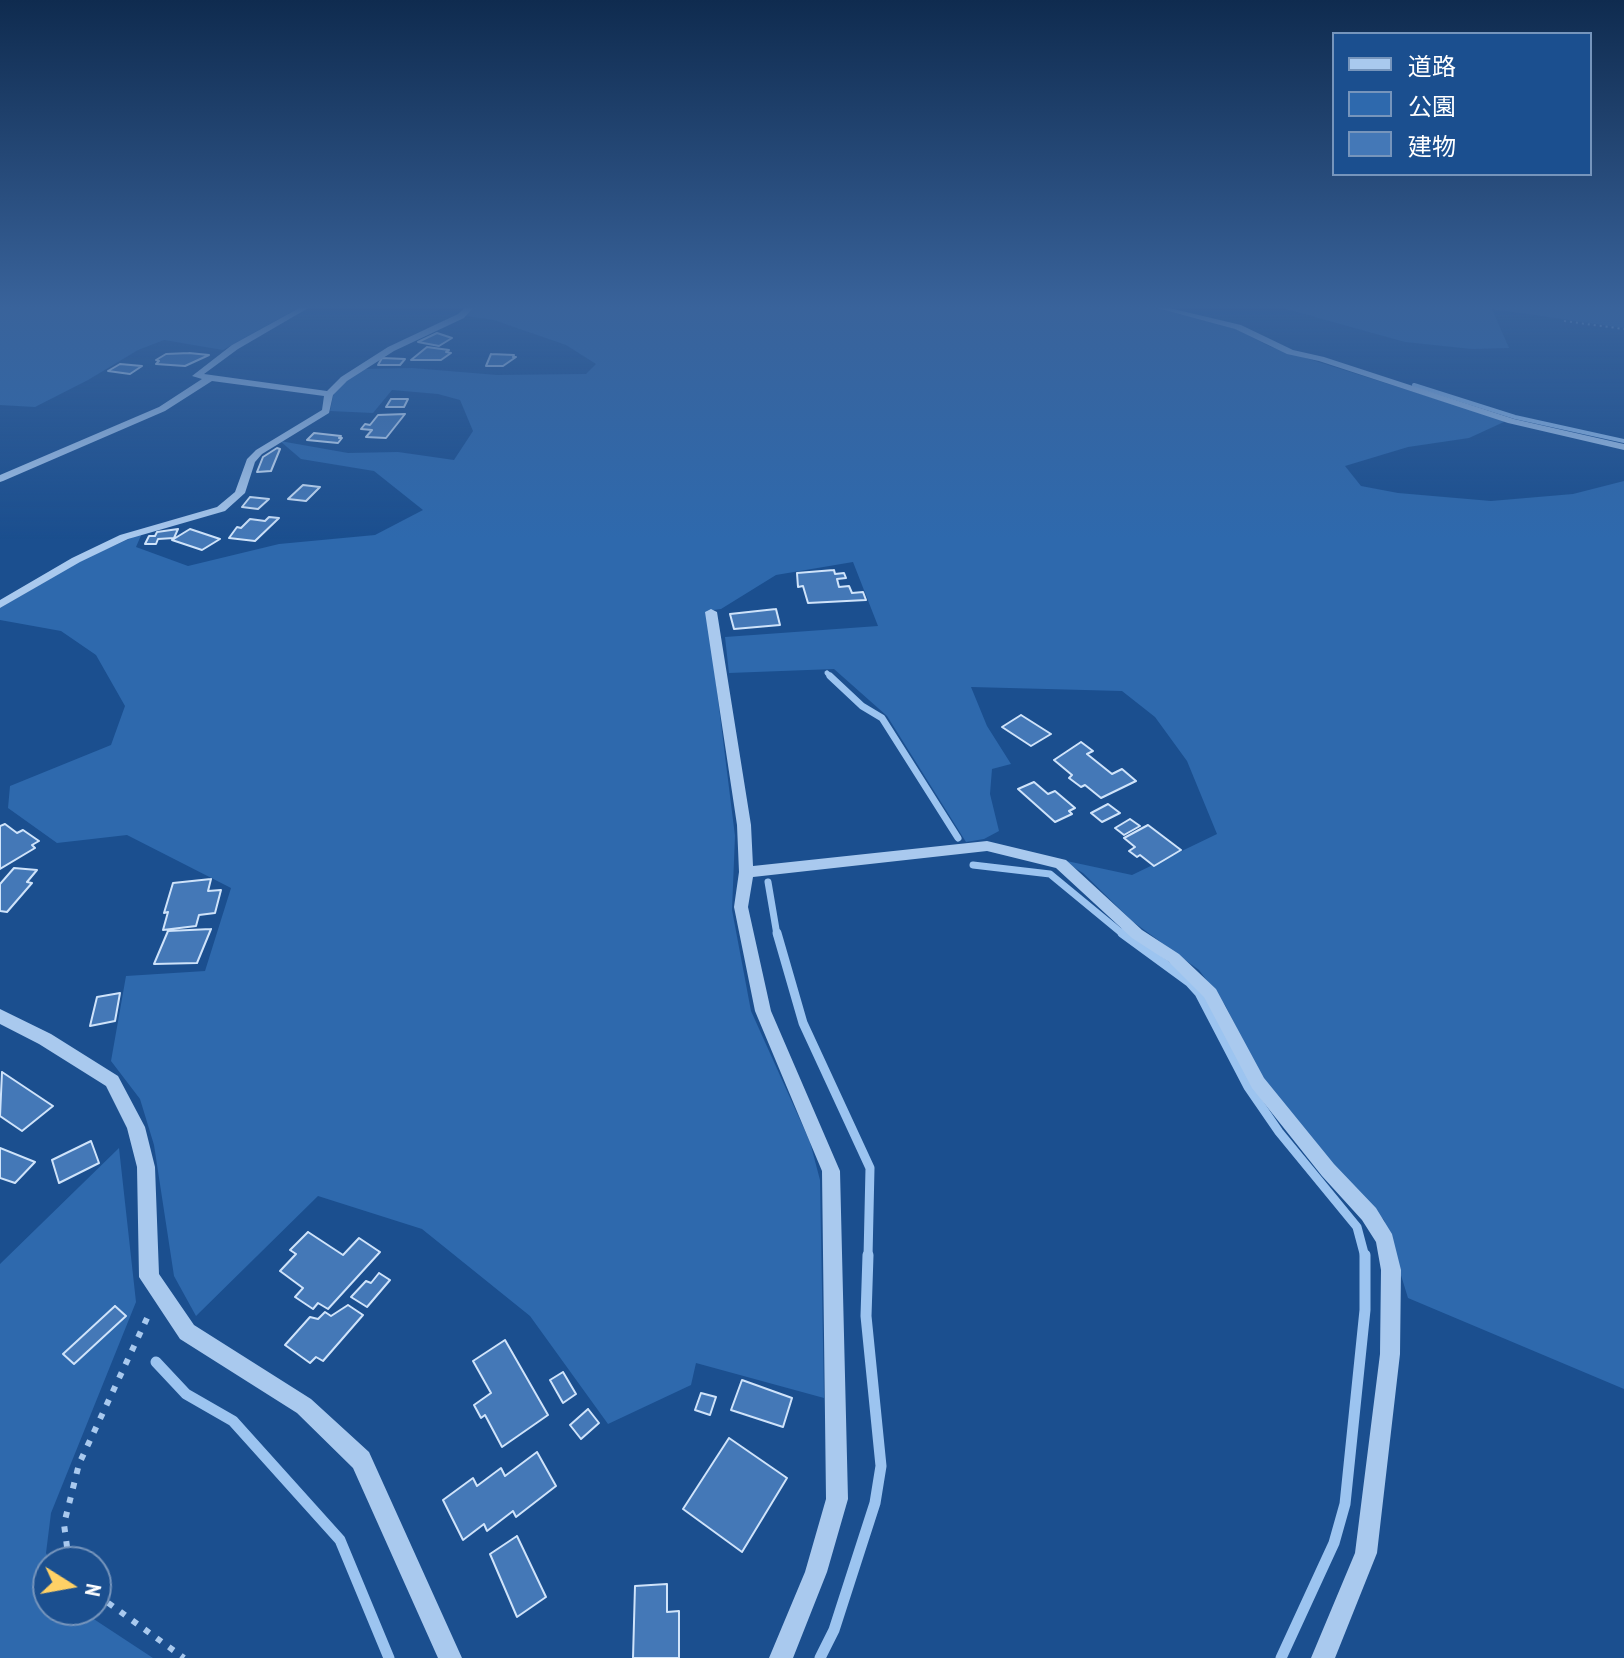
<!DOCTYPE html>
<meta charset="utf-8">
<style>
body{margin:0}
#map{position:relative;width:1624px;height:1658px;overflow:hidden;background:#1b4f8f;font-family:"PT Sans Narrow","Noto Sans JP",sans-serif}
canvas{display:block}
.legend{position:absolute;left:1332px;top:32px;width:260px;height:144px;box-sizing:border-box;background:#1b4f8f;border:2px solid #7695bc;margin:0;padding:10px 14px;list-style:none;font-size:24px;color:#fff}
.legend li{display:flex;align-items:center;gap:16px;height:40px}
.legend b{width:40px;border:2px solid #7695bc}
.north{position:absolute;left:32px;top:1546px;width:80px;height:80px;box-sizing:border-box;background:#1b4f8f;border:2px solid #7695bc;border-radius:50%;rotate:101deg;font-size:22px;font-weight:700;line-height:32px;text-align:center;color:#fff}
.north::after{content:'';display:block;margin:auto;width:28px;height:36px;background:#ffd166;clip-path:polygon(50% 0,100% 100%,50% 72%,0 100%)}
</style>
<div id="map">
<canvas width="1624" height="1658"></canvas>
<ul class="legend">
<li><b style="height:10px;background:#a9c9ee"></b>道路</li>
<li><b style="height:22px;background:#2e69ad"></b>公園</li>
<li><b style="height:22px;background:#4478b7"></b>建物</li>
</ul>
<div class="north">N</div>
</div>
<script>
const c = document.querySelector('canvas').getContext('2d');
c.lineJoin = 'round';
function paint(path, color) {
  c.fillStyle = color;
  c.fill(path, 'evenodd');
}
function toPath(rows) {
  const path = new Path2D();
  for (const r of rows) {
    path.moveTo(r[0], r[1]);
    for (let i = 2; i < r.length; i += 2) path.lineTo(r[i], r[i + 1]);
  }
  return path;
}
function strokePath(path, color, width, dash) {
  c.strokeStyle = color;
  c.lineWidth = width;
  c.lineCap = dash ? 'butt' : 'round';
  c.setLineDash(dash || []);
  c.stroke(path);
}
const green = toPath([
 [0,307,300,307,223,350,164,340,138,350,88,380,35,407,0,405],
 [474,307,1152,307,1236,329,1271,347,1506,421,1469,438,1408,447,1345,466,1361,486,1398,493,1491,501,1573,494,1624,481,1624,1389,1408,1298,1384,1220,1335,1169,1261,1076,1225,1005,1199,970,1132,921,1083,873,1062,860,1132,875,1217,834,1187,761,1155,717,1122,691,971,687,987,726,1011,764,992,769,990,794,999,831,984,839,966,842,887,716,834,669,729,673,725,637,878,626,853,562,776,575,721,609,707,611,735,836,732,910,751,1011,810,1142,820,1180,824,1398,696,1363,691,1385,608,1424,530,1316,422,1229,318,1196,196,1316,174,1276,154,1145,140,1099,111,1061,126,976,205,971,231,888,127,835,57,843,8,808,10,786,111,745,125,706,96,655,61,631,0,620,0,608,80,561,142,533,136,547,188,566,279,544,375,535,423,510,374,471,301,459,280,441,348,453,398,452,454,460,473,431,460,400,438,394,392,390,373,413,330,411,333,396,336,389,363,369,412,368,497,375,586,374,596,364,566,345,494,320,465,316],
 [1279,307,1624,307,1624,328,1492,309,1509,348,1472,349,1405,342],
 [119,1148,136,1302,51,1513,46,1553,50,1562,48,1562,48,1610,80,1610,153,1658,0,1658,0,1264]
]);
const streamFar4 = toPath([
 [1414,385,1515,417,1624,441]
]);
const streamFar3 = toPath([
 [827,673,832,678]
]);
const streamFar2 = toPath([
 [830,676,862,706,882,718,958,838],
 [973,865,1050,874,1124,935],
 [768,882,777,935]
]);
const streamFar1 = toPath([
 [777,933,803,1023,870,1168,868,1257],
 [1122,933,1189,982,1199,993,1248,1087,1279,1132,1357,1227,1365,1257]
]);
const stream = toPath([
 [156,1362,186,1394,233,1421,340,1540,389,1658],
 [820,1658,834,1630,875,1503,881,1466,866,1316,868,1255],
 [1281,1658,1334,1543,1345,1504,1365,1310,1365,1255]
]);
const building = toPath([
 [437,333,452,338,439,346,418,342,437,333],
 [427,347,449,350,446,352,451,353,441,360,411,360,427,347],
 [189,353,209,355,185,366,156,364,159,361,156,360,166,354,189,353],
 [491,354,514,355,513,357,516,357,503,366,486,366,491,354],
 [382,358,405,359,400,365,378,365,382,358],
 [120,364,142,366,130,374,108,371,120,364],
 [391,399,408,399,404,407,386,407,391,399],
 [405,414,386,438,366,437,372,430,361,429,365,424,370,425,378,415,405,414],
 [314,433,341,436,339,438,342,438,338,443,307,440,314,433],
 [277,448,280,449,271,471,257,472,263,457,277,448],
 [303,485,320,487,306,501,288,499,303,485],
 [250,497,269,499,258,509,242,507,250,497],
 [269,517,279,518,255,541,229,538,237,527,241,528,250,519,265,521,269,517],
 [178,529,174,538,158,539,156,544,145,544,149,536,155,536,157,532,178,529],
 [190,529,220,539,202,550,172,540,190,529],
 [834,570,835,574,844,573,846,578,837,579,839,587,849,586,852,593,863,592,866,600,808,603,803,586,798,587,797,573,834,570],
 [776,609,780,625,734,629,730,614,776,609],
 [1021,715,1051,734,1031,746,1002,727,1021,715],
 [1081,742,1093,751,1087,754,1112,774,1122,769,1136,781,1101,798,1085,785,1081,787,1069,778,1072,775,1054,760,1081,742],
 [1034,782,1048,794,1055,791,1075,808,1069,811,1072,814,1055,822,1018,789,1034,782],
 [1108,804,1120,813,1102,822,1091,813,1108,804],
 [1130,819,1140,826,1124,835,1115,828,1130,819],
 [5,824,17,833,23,830,39,841,32,845,35,848,0,869,0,826,5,824],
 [1148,825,1181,850,1154,866,1140,855,1137,857,1129,851,1135,847,1124,838,1148,825],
 [14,868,37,870,27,882,32,883,7,912,0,911,0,884,14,868],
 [211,879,208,891,221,890,215,913,199,915,196,926,163,930,168,912,164,913,173,883,211,879],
 [211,929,197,963,154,964,168,931,211,929],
 [120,993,115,1021,90,1026,97,997,120,993],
 [2,1072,53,1106,22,1131,0,1116,2,1072],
 [91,1141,99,1163,59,1183,52,1160,91,1141],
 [0,1148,35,1162,15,1183,0,1178,0,1148],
 [308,1232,343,1255,359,1238,380,1252,328,1309,318,1303,313,1309,295,1297,303,1288,280,1271,296,1254,290,1250,308,1232],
 [379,1273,390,1280,367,1307,351,1297,366,1281,371,1283,379,1273],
 [348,1305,363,1315,323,1361,316,1357,310,1363,285,1345,310,1317,318,1319,325,1312,331,1316,348,1305],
 [115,1306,126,1316,74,1364,63,1354,115,1306],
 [505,1340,548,1415,502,1447,485,1415,481,1418,474,1405,491,1393,473,1361,505,1340],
 [563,1372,576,1394,563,1403,550,1380,563,1372],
 [742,1380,792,1398,783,1427,731,1410,742,1380],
 [701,1393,716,1397,710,1415,695,1410,701,1393],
 [588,1409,599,1423,581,1439,570,1425,588,1409],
 [729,1438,787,1478,742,1552,683,1509,729,1438],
 [537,1452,556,1486,516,1517,513,1511,487,1531,484,1524,463,1540,443,1500,473,1478,477,1486,501,1468,505,1476,537,1452],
 [517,1536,546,1597,517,1617,490,1554,517,1536],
 [667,1584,667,1612,679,1611,679,1658,633,1658,635,1586,667,1584]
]);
const pathFar1 = toPath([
 [1564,321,1624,329]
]);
const path = toPath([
 [69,1562,64,1524,79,1464,149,1314],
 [96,1594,184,1658]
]);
const minor = toPath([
 [301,307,310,307,238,349,204,374,327,391,341,377,388,347,458,314,466,307,474,307,464,318,394,351,347,381,333,395,329,413,262,454,255,462,245,493,225,511,128,539,80,562,0,608,0,600,72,558,120,535,217,507,235,492,247,459,256,450,322,410,324,396,212,381,165,411,3,481,0,482,0,475,159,407,202,379,192,376,232,345,301,307],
 [1153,307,1165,307,1241,325,1293,350,1324,357,1514,419,1624,444,1624,450,1508,423,1319,361,1287,354,1235,329,1153,307],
 [711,609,717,612,751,825,753,866,987,841,1066,860,1142,930,1179,954,1216,989,1264,1078,1334,1164,1376,1208,1392,1234,1401,1270,1400,1354,1377,1553,1335,1658,1311,1658,1355,1553,1380,1354,1381,1270,1376,1242,1362,1220,1322,1176,1252,1088,1204,997,1169,962,1132,938,1056,868,987,851,753,877,748,907,771,1011,840,1171,848,1499,827,1572,793,1658,769,1658,805,1572,826,1499,822,1171,755,1011,734,907,739,872,737,825,705,612,711,609],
 [0,1009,51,1034,118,1076,145,1127,155,1167,159,1274,194,1325,311,1399,369,1452,462,1658,438,1658,353,1468,297,1413,180,1339,139,1277,137,1167,127,1128,106,1086,39,1044,0,1024,0,1009]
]);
paint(green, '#2e69ad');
strokePath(streamFar4, '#9cc4f0', 4);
strokePath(streamFar3, '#9cc4f0', 5);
strokePath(streamFar2, '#9cc4f0', 7);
strokePath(streamFar1, '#9cc4f0', 9);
strokePath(stream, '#9cc4f0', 11);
paint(building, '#4478b7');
strokePath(building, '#cfe3fa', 2);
strokePath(pathFar1, '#a9c9ee', 2, [2, 4]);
strokePath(path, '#a9c9ee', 6, [6, 9]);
paint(minor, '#a9c9ee');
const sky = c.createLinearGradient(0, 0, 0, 539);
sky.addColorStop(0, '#0f2b4f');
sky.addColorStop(0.57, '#39639b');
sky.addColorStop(1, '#39639b00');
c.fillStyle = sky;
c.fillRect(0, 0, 1624, 539);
</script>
